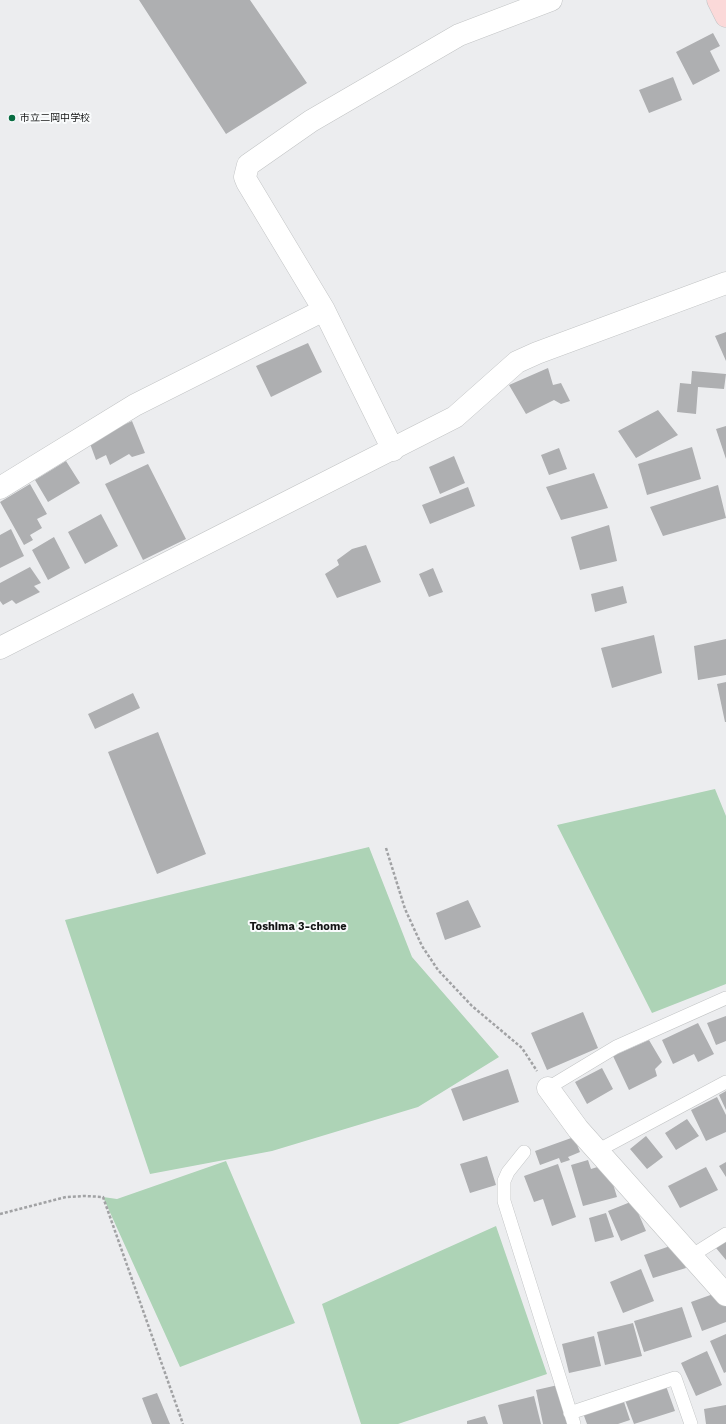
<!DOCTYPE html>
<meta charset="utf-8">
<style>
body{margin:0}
canvas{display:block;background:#ecedef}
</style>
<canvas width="726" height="1424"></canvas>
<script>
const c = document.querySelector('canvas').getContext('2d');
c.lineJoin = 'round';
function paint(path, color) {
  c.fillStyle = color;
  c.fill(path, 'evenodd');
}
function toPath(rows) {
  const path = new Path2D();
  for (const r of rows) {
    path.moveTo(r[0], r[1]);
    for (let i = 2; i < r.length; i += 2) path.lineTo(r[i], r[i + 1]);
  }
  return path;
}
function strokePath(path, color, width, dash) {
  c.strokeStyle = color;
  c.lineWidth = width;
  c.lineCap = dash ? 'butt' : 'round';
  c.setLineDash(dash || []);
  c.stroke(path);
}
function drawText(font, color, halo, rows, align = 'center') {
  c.font = font + ' "Work Sans","Noto Sans JP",sans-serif';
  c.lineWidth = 4;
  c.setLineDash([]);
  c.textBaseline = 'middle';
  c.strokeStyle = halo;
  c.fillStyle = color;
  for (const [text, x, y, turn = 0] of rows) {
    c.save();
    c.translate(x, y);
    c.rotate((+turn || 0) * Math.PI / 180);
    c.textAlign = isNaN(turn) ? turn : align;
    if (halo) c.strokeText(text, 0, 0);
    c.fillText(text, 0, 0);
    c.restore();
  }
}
const green = toPath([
 [715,789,726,816,726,984,652,1013,557,825],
 [369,847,412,957,499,1057,418,1107,272,1151,150,1174,65,920],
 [226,1161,295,1323,180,1367,103,1197,117,1199],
 [496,1226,547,1374,398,1424,361,1424,322,1304]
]);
const building = toPath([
 [139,0,250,0,307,83,226,134],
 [713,33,720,46,710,51,720,71,693,85,676,52],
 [673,77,682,100,649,113,639,90],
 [726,332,726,361,715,336],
 [308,343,322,372,271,397,256,366],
 [548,368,553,385,561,383,570,401,561,404,554,400,526,414,509,385],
 [692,371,726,374,724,389,698,387,696,414,677,412,680,383,691,384],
 [658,410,678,435,636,458,618,431],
 [132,421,145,453,132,457,129,454,110,465,106,455,96,460,89,441],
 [726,426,726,459,716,429],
 [692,447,701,479,647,495,638,464],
 [559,448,567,469,549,475,541,455],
 [454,456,465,483,440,494,429,467],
 [66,461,80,483,48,502,35,480],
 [148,464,186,539,143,560,105,484],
 [594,473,608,508,561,520,546,487],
 [30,484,47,514,37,519,42,528,30,535,33,540,24,545,0,502],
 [718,485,726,518,663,536,650,507],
 [468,487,475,506,430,524,422,505],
 [101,514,118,546,85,564,68,532],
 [609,525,617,561,580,570,571,537],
 [11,529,24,556,0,568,0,535],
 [54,537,70,568,48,580,32,550],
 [366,545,381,582,337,598,325,574,339,565,337,560,352,549],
 [30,567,41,583,34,586,40,592,16,604,12,600,3,605,0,601,0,583],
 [433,568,443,592,429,597,419,574],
 [623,586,627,603,595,612,591,594],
 [654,635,662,673,612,688,601,648],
 [726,639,726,675,698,680,694,646],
 [726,682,726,722,725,722,717,684],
 [133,693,140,708,95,729,88,714],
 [158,732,206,854,157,874,108,752],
 [468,900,481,927,445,940,436,913],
 [583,1012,598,1048,547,1070,531,1033],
 [726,1016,726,1041,716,1045,707,1023],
 [698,1023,714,1054,698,1062,694,1054,673,1064,662,1040],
 [649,1040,662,1062,655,1069,657,1076,629,1090,613,1056],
 [602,1068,613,1089,587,1104,575,1082],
 [508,1069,519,1102,463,1121,451,1089],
 [726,1091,726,1110,719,1095],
 [717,1097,726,1115,726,1132,706,1141,691,1110],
 [687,1119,699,1136,676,1150,665,1133],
 [646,1136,663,1157,647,1169,630,1149],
 [574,1137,580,1152,568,1157,570,1160,561,1163,559,1158,540,1165,535,1151],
 [487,1156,496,1185,470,1193,460,1164],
 [588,1160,591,1169,607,1164,617,1197,583,1206,571,1165],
 [726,1162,726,1177,719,1166],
 [558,1164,576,1217,552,1226,543,1199,534,1202,524,1176],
 [706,1167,718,1190,680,1208,668,1186],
 [633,1201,646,1231,621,1241,608,1211],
 [606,1213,614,1237,595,1242,589,1218],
 [726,1240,726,1260,716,1248],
 [676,1244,686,1268,653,1278,644,1255],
 [641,1269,654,1301,623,1313,610,1282],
 [716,1293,726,1304,726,1322,702,1331,691,1302],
 [682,1307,692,1337,644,1352,634,1321],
 [633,1323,642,1356,605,1365,597,1332],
 [726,1334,726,1372,724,1373,710,1341],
 [594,1336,601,1366,569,1373,562,1344],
 [707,1351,722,1385,696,1396,681,1363],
 [558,1385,567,1424,543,1424,536,1390],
 [666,1386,675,1411,634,1424,625,1400],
 [157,1393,170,1424,152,1424,142,1398],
 [534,1396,541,1424,503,1424,498,1405],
 [623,1399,630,1420,618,1424,587,1424,583,1413],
 [726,1405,726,1424,706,1424,704,1409],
 [485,1416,488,1424,467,1424,467,1421]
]);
const path = toPath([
 [386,848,405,909,422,946,438,970,472,1006,522,1048,537,1071],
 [0,1214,66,1197,85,1196,103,1197,183,1424]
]);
const lane = toPath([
 [548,1088,616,1047,726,998],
 [597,1151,726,1082],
 [524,1152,508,1172,504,1181,504,1201,574,1424],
 [691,1256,726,1234],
 [570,1413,675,1378,691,1424]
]);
const street = toPath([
 [393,450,324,310,247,182,245,177,248,165,311,121,459,35,551,0],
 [0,488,135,405,324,310],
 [0,648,455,417,517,362,537,353,726,283],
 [548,1088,578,1129,726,1295]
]);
const secondary = toPath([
 [718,0,726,16]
]);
const markers = [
 [12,118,4,"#086c41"]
];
const poiNames = [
 ["市立二岡中学校",20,118]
];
const neighbourhoodNames = [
 ["Toshima 3-chome",298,927]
];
paint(green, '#add3b6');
paint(building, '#aeafb1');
strokePath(lane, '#c2c4c5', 14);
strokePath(street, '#c2c4c5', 23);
strokePath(secondary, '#c2c4c5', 23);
strokePath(path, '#a1a2a4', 2.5, [3, 2]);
strokePath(lane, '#fff', 13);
strokePath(street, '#fff', 22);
strokePath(secondary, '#fbd9d9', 22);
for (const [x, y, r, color] of markers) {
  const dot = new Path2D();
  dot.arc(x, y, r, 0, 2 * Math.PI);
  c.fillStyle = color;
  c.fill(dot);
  strokePath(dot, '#f9fbfc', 1.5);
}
drawText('10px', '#141515', '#f9fbfc', poiNames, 'left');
drawText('bold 11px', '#141515', '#f9fbfc', neighbourhoodNames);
</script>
